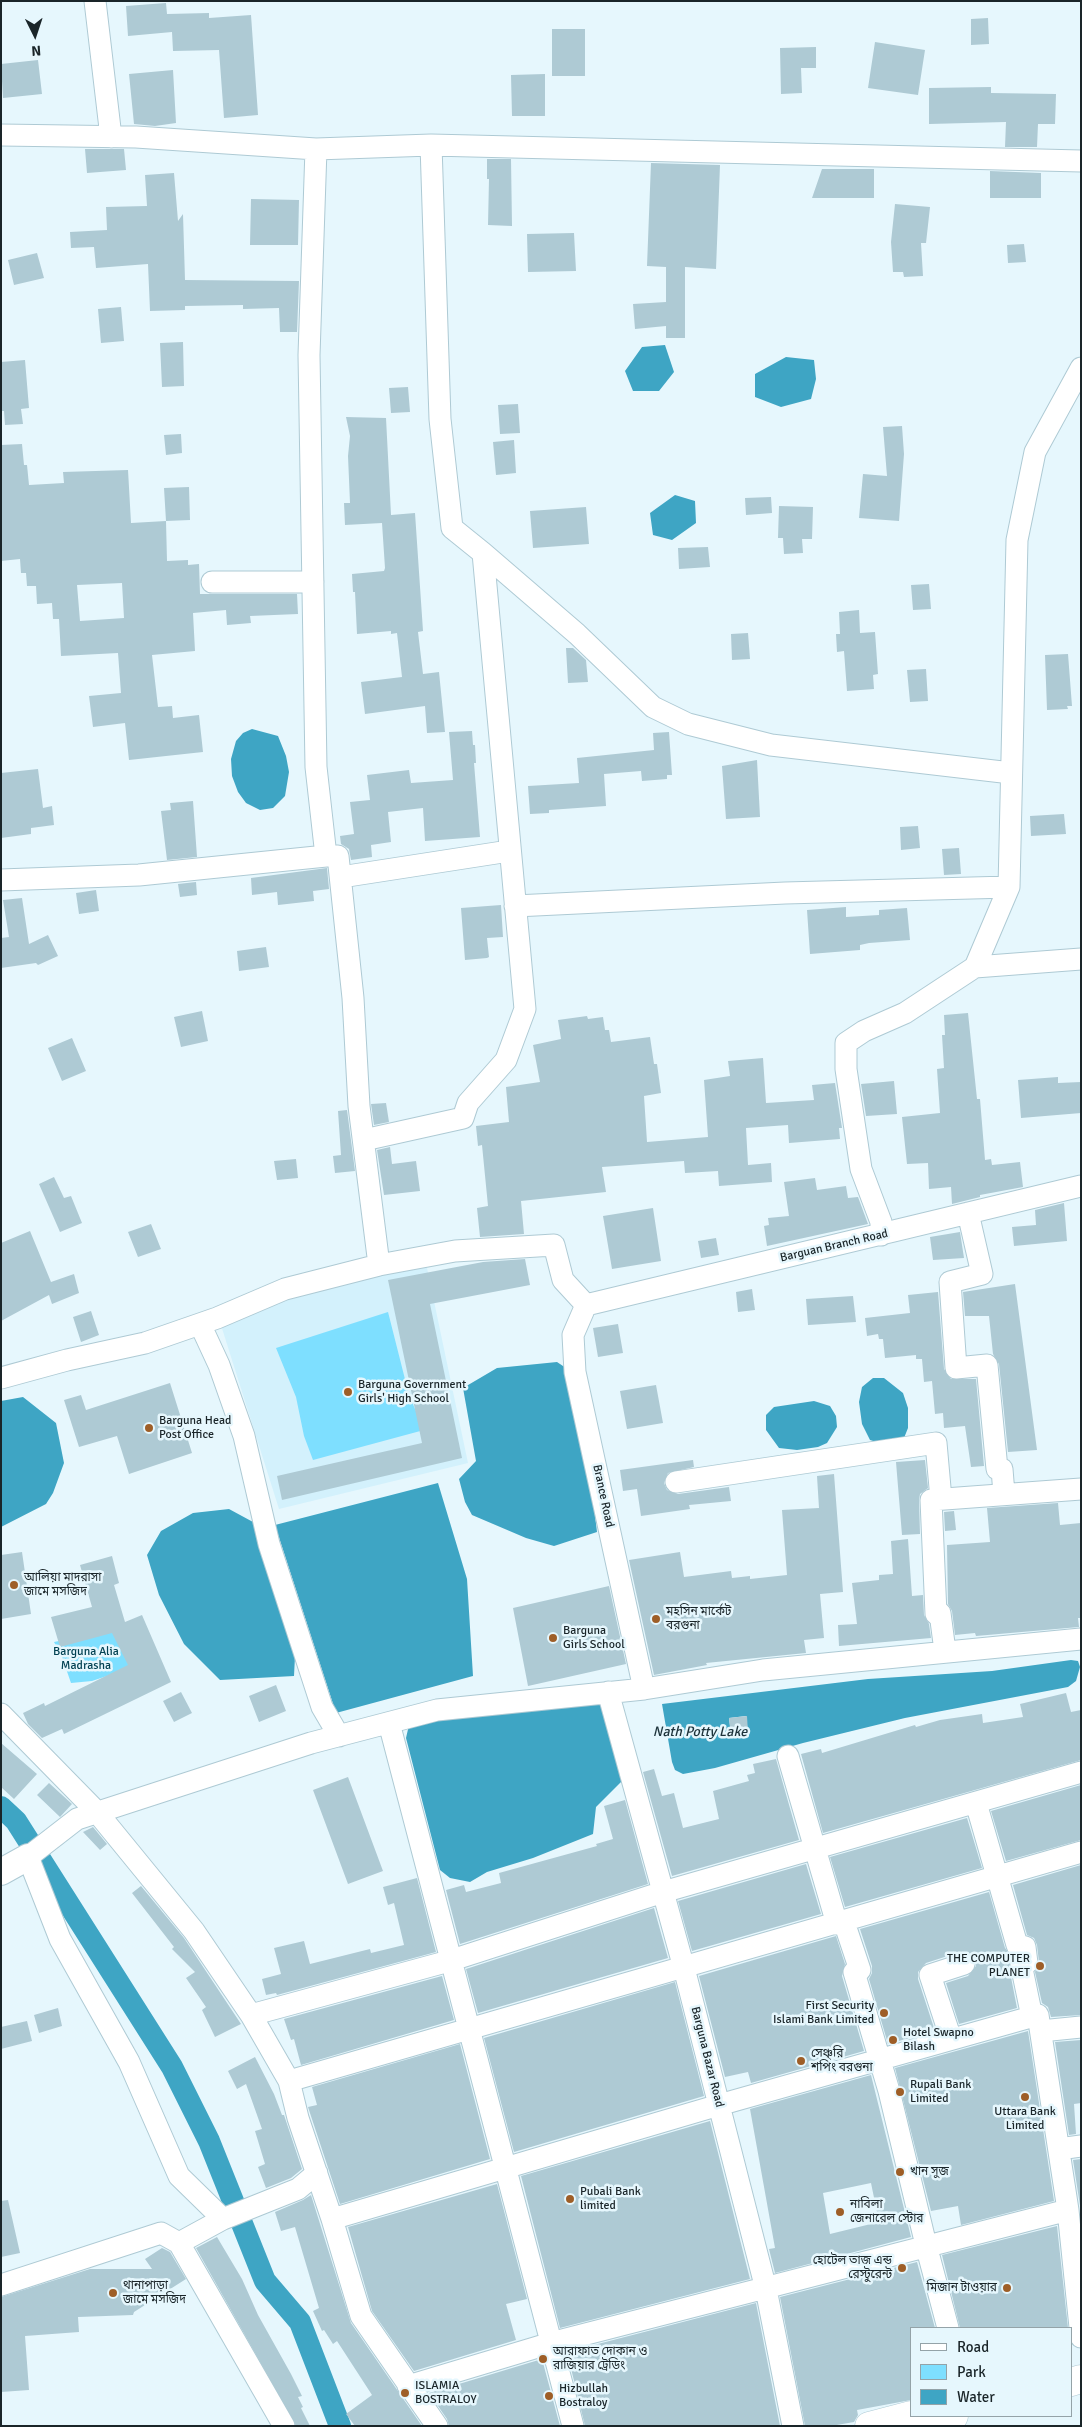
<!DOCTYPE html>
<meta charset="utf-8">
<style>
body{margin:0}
#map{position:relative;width:1082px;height:2427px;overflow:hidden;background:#e6f7fd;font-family:Signika,sans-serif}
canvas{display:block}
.frame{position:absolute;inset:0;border:2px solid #1a2529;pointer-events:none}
.legend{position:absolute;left:910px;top:2327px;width:162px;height:90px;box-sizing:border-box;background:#e6f7fd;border:1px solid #94a3a8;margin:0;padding:6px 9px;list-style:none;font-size:15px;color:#1a2529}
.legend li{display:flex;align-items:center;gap:10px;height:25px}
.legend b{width:25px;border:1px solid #94a3a8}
.north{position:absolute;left:10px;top:10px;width:50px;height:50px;-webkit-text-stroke:4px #e6f7fd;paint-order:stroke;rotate:176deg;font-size:14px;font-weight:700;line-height:20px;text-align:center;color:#1a2529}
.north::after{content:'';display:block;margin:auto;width:18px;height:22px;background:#1a2529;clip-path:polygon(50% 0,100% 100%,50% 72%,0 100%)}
</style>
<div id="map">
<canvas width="1082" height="2427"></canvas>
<div class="frame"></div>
<ul class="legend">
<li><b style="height:6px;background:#fff"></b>Road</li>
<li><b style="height:14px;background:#7edfff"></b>Park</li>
<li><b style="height:14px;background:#3ea5c4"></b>Water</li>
</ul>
<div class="north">N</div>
</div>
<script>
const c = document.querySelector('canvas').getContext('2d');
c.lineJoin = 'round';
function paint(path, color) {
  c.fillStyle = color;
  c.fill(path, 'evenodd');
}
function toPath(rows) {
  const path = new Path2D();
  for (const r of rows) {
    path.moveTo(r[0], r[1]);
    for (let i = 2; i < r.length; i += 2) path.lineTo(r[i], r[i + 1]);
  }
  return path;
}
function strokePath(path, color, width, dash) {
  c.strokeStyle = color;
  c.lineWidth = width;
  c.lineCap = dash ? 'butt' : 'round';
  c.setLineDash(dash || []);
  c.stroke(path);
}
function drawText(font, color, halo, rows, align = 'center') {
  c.font = font + ' Signika,"Noto Sans Bengali",sans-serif';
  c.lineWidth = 5;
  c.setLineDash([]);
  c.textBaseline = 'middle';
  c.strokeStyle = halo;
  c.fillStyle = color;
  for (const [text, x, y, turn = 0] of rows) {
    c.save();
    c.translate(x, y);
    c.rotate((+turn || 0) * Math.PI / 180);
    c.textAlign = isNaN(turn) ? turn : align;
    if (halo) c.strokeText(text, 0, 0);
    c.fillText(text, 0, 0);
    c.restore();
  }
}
const built = toPath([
 [427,1253,427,1268,468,1463,279,1509,220,1322]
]);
const green = toPath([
 [388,1312,409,1395,424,1430,313,1460,304,1436,296,1397,276,1348],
 [118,1629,131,1668,92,1681,71,1683,62,1657,54,1642]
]);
const water = toPath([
 [665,345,674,372,659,391,633,391,625,371,642,347],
 [786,357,814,360,816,379,811,399,781,407,755,397,755,374],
 [675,495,695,501,696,523,672,540,653,535,650,513],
 [252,729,278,736,286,756,289,772,285,796,273,808,260,810,246,803,238,792,232,776,231,759,236,741,243,733],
 [557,1362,566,1368,588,1459,597,1532,554,1546,526,1538,472,1515,465,1502,459,1479,476,1461,463,1388,497,1368],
 [873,1378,884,1378,903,1393,908,1408,908,1428,902,1443,890,1446,870,1440,862,1424,859,1402,862,1387],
 [23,1397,56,1423,64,1463,53,1493,46,1504,1,1527,1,1401],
 [814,1401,830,1406,836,1416,837,1427,827,1443,818,1447,797,1450,779,1448,766,1430,766,1415,774,1407],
 [438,1483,467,1579,473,1676,336,1713,275,1525],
 [229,1509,253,1522,295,1656,294,1676,220,1680,184,1644,159,1595,147,1555,161,1531,193,1513],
 [1071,1660,1078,1661,1080,1667,1076,1681,1068,1687,905,1718,803,1743,715,1768,683,1774,675,1770,672,1762,662,1704,868,1679,992,1671],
 [746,1716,748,1733,731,1735,729,1718],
 [594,1699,602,1705,622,1781,596,1807,593,1834,533,1858,487,1872,470,1882,450,1878,440,1870,406,1738,409,1725,425,1718]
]);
const canal = toPath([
 [1,1807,16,1821,172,2067,209,2141,265,2281,300,2322,340,2426]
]);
const building = toPath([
 [166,3,167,14,209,13,209,18,251,15,258,115,224,118,219,50,173,51,172,32,128,36,126,6],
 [988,18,989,44,971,45,971,19],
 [552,29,585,29,585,76,552,76],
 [875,42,925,50,918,95,868,88],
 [816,47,816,68,801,68,802,93,781,94,780,48],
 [38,60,42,94,3,98,1,64],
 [173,70,176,123,155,126,134,124,129,74],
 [545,74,545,116,512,116,511,75],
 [991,87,991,93,1056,94,1055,124,1038,124,1037,147,1005,147,1006,122,929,124,929,88],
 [85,149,124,149,126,170,87,173],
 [487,159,511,159,512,226,488,225,489,179,487,179],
 [651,163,720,165,716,269,685,267,685,338,666,338,666,326,635,329,633,304,666,302,666,267,647,266],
 [822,169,874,169,874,198,812,198],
 [990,171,1041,173,1041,198,990,198],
 [174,173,178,221,183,214,185,280,299,281,297,332,280,332,279,308,243,309,243,305,185,306,185,310,150,311,148,264,96,268,94,247,71,248,70,232,107,230,106,207,147,206,145,175],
 [251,199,299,200,298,245,250,245],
 [895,204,930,207,926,243,921,243,923,276,904,277,903,272,893,272,891,242],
 [574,233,576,271,528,272,527,234],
 [1024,244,1026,262,1008,263,1007,245],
 [37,253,44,278,14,285,8,260],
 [121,307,124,341,101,343,98,309],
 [183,342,184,386,162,387,160,343],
 [25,360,29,408,21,409,23,424,5,425,4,411,1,411,1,362],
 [408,387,410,412,391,413,389,388],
 [518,404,520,433,500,434,498,405],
 [346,417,386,418,391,515,415,513,423,631,418,632,423,674,439,672,445,732,427,733,425,706,365,714,361,682,402,677,397,633,391,634,391,631,357,634,355,592,353,592,352,574,384,571,385,568,382,523,345,525,344,503,350,503,348,456,350,436],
 [902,426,904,454,899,521,859,518,863,474,887,476,883,427],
 [181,434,182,453,166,455,164,435],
 [514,440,516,473,496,475,493,442],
 [22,444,24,465,27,465,29,485,64,483,63,472,128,470,131,523,166,521,167,561,188,560,188,565,199,564,200,594,297,594,298,614,250,616,251,623,227,625,226,610,193,613,195,651,152,655,158,707,172,706,173,718,199,715,203,752,129,760,125,723,93,727,89,696,121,693,118,653,61,656,59,619,53,619,52,603,37,604,36,586,27,586,26,573,21,573,20,559,1,561,1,445],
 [122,583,124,618,80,621,77,585],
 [189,487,190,520,166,521,164,488],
 [771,497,772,513,746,515,745,498],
 [779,506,813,507,812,539,802,539,803,553,784,554,783,538,778,538],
 [586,507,589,544,533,548,530,511],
 [708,547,710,567,679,569,678,548],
 [929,584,931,609,913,610,911,585],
 [859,610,860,633,875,632,878,674,873,675,874,689,847,691,844,651,837,652,836,634,840,634,839,612],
 [748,633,750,659,732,660,731,634],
 [566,648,573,648,586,660,588,682,568,683],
 [1068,654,1072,706,1067,706,1068,709,1047,710,1045,655],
 [926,669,928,701,910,702,907,670],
 [472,731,473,745,475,745,476,763,474,763,480,837,425,841,423,808,388,812,391,842,371,845,372,857,351,860,349,849,341,844,340,836,354,834,350,802,370,800,367,775,409,770,411,783,453,780,449,732],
 [669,732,672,775,667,775,667,779,642,781,641,771,604,774,606,806,549,810,549,813,530,814,528,786,579,783,577,758,654,750,653,733],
 [757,760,760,817,726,819,722,766],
 [38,769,43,808,52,806,54,825,31,828,31,834,1,838,1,773],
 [193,801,197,857,167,860,161,811,171,810,170,803],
 [1064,814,1066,834,1031,836,1030,816],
 [918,826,920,848,901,850,900,827],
 [959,848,961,874,944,875,942,849],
 [327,868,329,889,313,891,314,901,278,905,277,892,252,895,251,878],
 [196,882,197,895,180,897,178,884],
 [96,890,99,911,79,914,76,893],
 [22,898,29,944,48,935,58,956,38,965,36,963,1,968,1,938,9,937,3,900],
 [501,905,503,937,487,938,489,957,487,958,465,960,461,908],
 [846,907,846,917,879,915,879,910,907,908,910,940,869,943,860,945,860,950,810,954,807,910],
 [266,947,269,967,239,971,237,951],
 [202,1011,208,1041,181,1047,174,1017],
 [968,1013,977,1099,980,1099,985,1160,991,1159,992,1165,1020,1162,1023,1187,980,1195,980,1197,952,1204,951,1187,929,1189,928,1163,907,1164,902,1117,940,1113,937,1069,944,1068,942,1035,945,1035,944,1015],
 [587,1016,588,1019,603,1017,605,1030,609,1030,611,1042,650,1037,654,1064,657,1064,661,1093,644,1096,647,1142,708,1137,704,1080,730,1076,728,1061,763,1058,766,1103,814,1100,812,1085,835,1083,842,1128,839,1128,840,1139,789,1143,788,1125,746,1128,748,1165,771,1163,772,1182,719,1186,718,1171,685,1173,684,1161,602,1167,606,1192,521,1201,524,1234,480,1237,477,1208,488,1206,482,1145,478,1146,476,1126,509,1122,506,1087,540,1082,533,1045,561,1039,558,1020],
 [72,1038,86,1071,62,1081,48,1048],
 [1058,1077,1058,1083,1081,1082,1081,1113,1021,1118,1018,1080],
 [894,1081,897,1114,866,1116,861,1084],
 [386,1103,389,1122,374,1125,371,1104],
 [347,1110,355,1171,335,1173,333,1156,341,1155,338,1111],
 [390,1147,392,1164,416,1161,420,1191,384,1195,377,1150],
 [296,1159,298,1178,277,1180,274,1161],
 [54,1177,64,1198,71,1196,82,1223,60,1232,39,1184],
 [815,1178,817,1190,846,1186,848,1198,858,1197,868,1224,767,1246,764,1226,769,1225,768,1218,789,1216,784,1182],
 [1064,1203,1067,1241,1014,1246,1012,1227,1036,1225,1035,1210],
 [653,1208,661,1261,612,1269,603,1216],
 [151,1224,161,1249,138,1257,128,1232],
 [30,1231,51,1282,74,1274,79,1293,52,1304,49,1295,1,1321,1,1243],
 [960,1232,964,1258,933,1260,930,1237],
 [716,1238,719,1255,701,1258,698,1241],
 [525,1259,530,1285,430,1304,462,1458,282,1500,277,1476,422,1443,388,1280,483,1262],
 [1015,1284,1037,1450,1008,1452,999,1364,993,1354,989,1316,965,1316,963,1292],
 [752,1289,755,1310,738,1312,736,1292],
 [938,1292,944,1369,951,1379,976,1379,984,1466,971,1467,965,1426,944,1428,943,1413,935,1414,932,1381,924,1382,922,1359,916,1359,916,1355,885,1358,883,1339,879,1339,878,1334,867,1336,865,1318,910,1313,908,1295],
 [853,1296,856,1322,808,1325,806,1299],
 [91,1311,99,1335,81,1342,73,1317],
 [618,1324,623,1353,598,1357,593,1328],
 [170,1383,192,1453,129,1474,117,1436,79,1447,64,1400,81,1395,86,1410],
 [656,1385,663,1423,627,1429,620,1391],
 [693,1460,694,1467,668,1473,664,1483,667,1490,678,1494,729,1487,731,1501,689,1505,690,1509,641,1516,637,1489,623,1491,620,1470],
 [925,1460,928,1488,920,1494,919,1500,920,1534,902,1535,896,1462],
 [834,1474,843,1592,820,1594,824,1638,804,1640,806,1653,706,1663,707,1665,654,1675,629,1560,680,1552,684,1577,731,1571,732,1578,750,1576,750,1579,787,1575,782,1510,819,1508,817,1476],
 [1058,1503,1060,1525,1081,1523,1081,1618,1078,1618,1079,1627,976,1636,975,1633,955,1635,952,1611,948,1604,947,1545,990,1542,987,1508],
 [954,1511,956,1530,945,1531,944,1512],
 [908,1539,912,1596,923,1595,924,1615,929,1624,931,1638,839,1646,838,1625,857,1624,852,1583,879,1580,879,1575,893,1574,891,1541],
 [22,1552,31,1614,1,1619,1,1555],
 [112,1556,119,1583,114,1585,125,1622,142,1615,171,1682,64,1734,62,1729,42,1738,28,1724,23,1713,44,1703,45,1706,128,1665,112,1633,60,1647,51,1617,92,1607,80,1565],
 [609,1586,626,1664,528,1686,513,1608],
 [276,1685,286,1711,259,1722,249,1696],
 [181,1692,192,1713,174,1722,163,1701],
 [1066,1693,1071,1712,1081,1710,1081,1760,823,1833,801,1754,821,1749,822,1753,915,1725,916,1727,940,1720,982,1714,983,1723,1023,1717,1020,1704],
 [747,1716,748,1733,731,1735,729,1718],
 [1,1743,37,1774,14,1799,1,1787],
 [776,1759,799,1840,672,1876,643,1772,654,1769,662,1796,674,1793,683,1828,719,1819,713,1791,749,1781,747,1775,755,1773,753,1764],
 [348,1777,383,1871,348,1884,313,1790],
 [49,1783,72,1804,60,1817,37,1795],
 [1081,1785,1081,1840,1006,1861,991,1811],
 [625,1800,648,1884,460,1944,446,1890,464,1885,466,1892,501,1883,499,1873,597,1846,596,1844,613,1839,604,1806],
 [967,1818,982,1868,845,1907,830,1857],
 [93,1827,107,1844,100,1850,83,1832],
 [806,1864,821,1914,692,1951,678,1901],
 [1081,1865,1081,2015,1051,2017,1048,2007,1042,2003,1035,1972,1039,1962,1037,1945,1034,1938,1027,1935,1013,1885],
 [417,1878,436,1952,277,1995,276,1993,266,1995,262,1979,281,1974,274,1948,304,1941,310,1964,370,1949,371,1953,404,1945,394,1903,388,1905,383,1887],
 [141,1886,184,1938,241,2024,215,2037,202,2010,206,2007,186,1978,195,1972,172,1949,174,1947,132,1893],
 [989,1892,1005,1948,1012,1956,1009,1967,1017,2008,959,2024,946,1983,968,1976,976,1966,972,1954,960,1952,926,1963,918,1972,918,1979,935,2031,888,2044,869,1979,872,1973,872,1966,860,1929],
 [654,1908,668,1958,478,2013,466,1969],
 [836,1936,845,1964,842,1976,864,2051,751,2083,748,2072,725,2077,699,1976],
 [442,1976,454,2020,301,2065,294,2039,291,2040,284,2019],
 [675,1982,704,2096,514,2152,484,2038],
 [58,2008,62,2026,39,2033,34,2015],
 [27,2021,32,2041,1,2049,1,2027],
 [1028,2031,1054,2201,961,2225,958,2206,931,2211,895,2068],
 [1081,2040,1081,2103,1074,2104,1076,2134,1069,2135,1055,2042],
 [460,2044,490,2159,340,2204,308,2107,317,2105,312,2087],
 [255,2057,274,2094,282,2115,284,2115,302,2169,291,2178,266,2188,258,2167,265,2164,255,2131,262,2129,246,2084,237,2089,228,2071],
 [871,2075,911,2237,775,2273,769,2249,775,2248,750,2109],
 [871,2183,879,2222,830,2234,823,2193],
 [710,2121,750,2279,560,2328,521,2176],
 [1081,2159,1081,2212,1073,2160],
 [497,2184,527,2299,506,2304,516,2340,414,2371,372,2311,348,2227],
 [311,2195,351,2323,422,2426,355,2426,346,2414,372,2395,337,2341,333,2344,324,2330,322,2331,313,2311,319,2308,295,2227,281,2231,275,2212,303,2200],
 [8,2200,20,2253,1,2257,1,2201],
 [1057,2226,1068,2328,960,2328,942,2255],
 [217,2237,242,2279,258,2315,291,2374,302,2396,298,2397,303,2407,301,2408,310,2426,296,2426,196,2248],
 [162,2248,170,2252,186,2279,134,2312,133,2315,78,2317,79,2332,25,2336,29,2390,1,2392,1,2297,90,2269,152,2269,145,2259],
 [917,2262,935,2328,911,2328,911,2400,857,2410,858,2415,854,2422,831,2426,805,2426,780,2297],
 [756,2303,780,2426,585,2426,567,2352],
 [542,2359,560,2426,449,2426,447,2419,429,2393]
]);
const minor = toPath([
 [95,1,111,137],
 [1,135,136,137,316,149,431,145,1081,161],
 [483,553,577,634,653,707,688,724,771,745,1011,773],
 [212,582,313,582],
 [326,856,338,856,353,998,359,1106,379,1265],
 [341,877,509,851],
 [1,880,139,875,326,856,316,767,309,355,316,149],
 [515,906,785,893,1009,887],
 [975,967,1081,959],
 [364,1140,463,1118,468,1103,506,1060,525,1009,483,553,452,528,440,419,431,145],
 [968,1213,982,1274,950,1282,956,1368,987,1365,997,1469,1002,1469,1004,1494],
 [881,1235,881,1222,861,1169,846,1069,846,1043,864,1031,905,1013,975,967,1009,887,1017,540,1035,452,1081,368],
 [586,1305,1081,1186],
 [586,1305,573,1335,575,1372,644,1689],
 [200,1324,219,1365,244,1436,269,1544,322,1707,339,1736],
 [1,1378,67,1360,145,1343,217,1318,285,1289,379,1265,455,1251,554,1245,563,1280,586,1305],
 [676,1482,936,1443,941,1499],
 [945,1651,940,1613,936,1614,931,1500,1081,1489],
 [608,1692,684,1968,766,2289,793,2426],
 [1,1714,96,1811,194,1931,251,2015,289,2081,298,2118,332,2219,361,2316,437,2426],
 [389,1723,573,2426],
 [788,1756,837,1924],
 [976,1803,1017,1945,1025,1947,1027,1963,1021,1964,1032,2017],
 [844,1922,860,1970,854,1972,889,2091,926,2245,948,2328],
 [251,2015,449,1961,663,1892,1081,1772],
 [1041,2031,1081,2027],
 [951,2039,930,1975,964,1964],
 [289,2081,1081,1852],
 [1059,2149,1081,2146],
 [223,2219,179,2176,129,2062,60,1939,28,1857,77,1819,311,1743,437,1710,644,1689,763,1670,1081,1639],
 [332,2219,719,2105,1038,2015,1068,2210,1081,2337],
 [179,2243,223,2219,298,2189,317,2173],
 [1,2285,161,2233,179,2243,284,2426],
 [408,2386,551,2343,1068,2210]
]);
const tertiary = toPath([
 [1,1872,28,1857]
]);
const primary = toPath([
 [1071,2382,1081,2379],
 [869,2426,911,2415],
 [920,2426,954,2416]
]);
const markers = [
 [348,1392,5,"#9e5e27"],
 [149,1428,5,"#9e5e27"],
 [14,1585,5,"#9e5e27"],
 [656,1619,5,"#9e5e27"],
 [553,1638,5,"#9e5e27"],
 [1040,1966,5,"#9e5e27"],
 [884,2013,5,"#9e5e27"],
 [893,2040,5,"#9e5e27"],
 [801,2061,5,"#9e5e27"],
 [900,2092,5,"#9e5e27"],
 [1025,2097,5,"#9e5e27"],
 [900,2172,5,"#9e5e27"],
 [570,2199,5,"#9e5e27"],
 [840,2212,5,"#9e5e27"],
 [902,2268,5,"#9e5e27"],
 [1007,2288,5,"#9e5e27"],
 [113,2293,5,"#9e5e27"],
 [543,2359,5,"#9e5e27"],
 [405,2393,5,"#9e5e27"],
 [549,2396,5,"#9e5e27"]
];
const streetNames = [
 ["Barguan Branch Road",834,1246,-13],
 ["Brance Road",603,1496,78],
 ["Barguna Bazar Road",707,2057,76]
];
const poiNames = [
 ["Barguna Government",358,1385],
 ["Girls' High School",358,1399],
 ["Barguna Head",159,1421],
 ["Post Office",159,1435],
 ["আলিয়া মাদরাসা",24,1578],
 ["জামে মসজিদ",24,1592],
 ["মহসিন মার্কেট",666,1612],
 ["বরগুনা",666,1626],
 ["Barguna",563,1631],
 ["Girls School",563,1645],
 ["THE COMPUTER",1030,1959,"right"],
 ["PLANET",1030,1973,"right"],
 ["First Security",874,2006,"right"],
 ["Islami Bank Limited",874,2020,"right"],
 ["Hotel Swapno",903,2033],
 ["Bilash",903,2047],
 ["সেঞ্চুরি",811,2054],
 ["শপিং বরগুনা",811,2068],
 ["Rupali Bank",910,2085],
 ["Limited",910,2099],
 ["Uttara Bank",1025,2112,"center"],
 ["Limited",1025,2126,"center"],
 ["খান সুজ",910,2172],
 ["Pubali Bank",580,2192],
 ["limited",580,2206],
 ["নাবিলা",850,2205],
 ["জেনারেল স্টোর",850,2219],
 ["হোটেল তাজ এন্ড",892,2261,"right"],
 ["রেস্টুরেন্ট",892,2275,"right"],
 ["থানাপাড়া",123,2286],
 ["জামে মসজিদ",123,2300],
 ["মিজান টাওয়ার",997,2288,"right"],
 ["আরাফাত দোকান ও",553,2352],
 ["রাজিয়ার ট্রেডিং",553,2366],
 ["ISLAMIA",415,2386],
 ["BOSTRALOY",415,2400],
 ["Hizbullah",559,2389],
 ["Bostraloy",559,2403]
];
const parkNames = [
 ["Barguna Alia",86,1652],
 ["Madrasha",86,1666]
];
const waterNames = [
 ["Nath Potty Lake",700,1732]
];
paint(built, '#d3f1fc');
paint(green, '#7edfff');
paint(water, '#3ea5c4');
strokePath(canal, '#3ea5c4', 22);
paint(building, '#aecad4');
strokePath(minor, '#aecad4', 23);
strokePath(tertiary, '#aecad4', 28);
strokePath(primary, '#aecad4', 29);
strokePath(minor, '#fff', 21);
strokePath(tertiary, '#fff', 26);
strokePath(primary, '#fff', 28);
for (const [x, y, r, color] of markers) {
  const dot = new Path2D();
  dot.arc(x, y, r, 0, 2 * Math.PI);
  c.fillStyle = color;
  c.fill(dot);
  strokePath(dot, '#e6f7fd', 2);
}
drawText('12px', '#1a2529', '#e6f7fd', streetNames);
drawText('12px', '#1a2529', '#e6f7fd', poiNames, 'left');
drawText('12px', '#034253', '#e6f7fd', parkNames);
drawText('italic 14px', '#1d333b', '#e6f7fd', waterNames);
</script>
